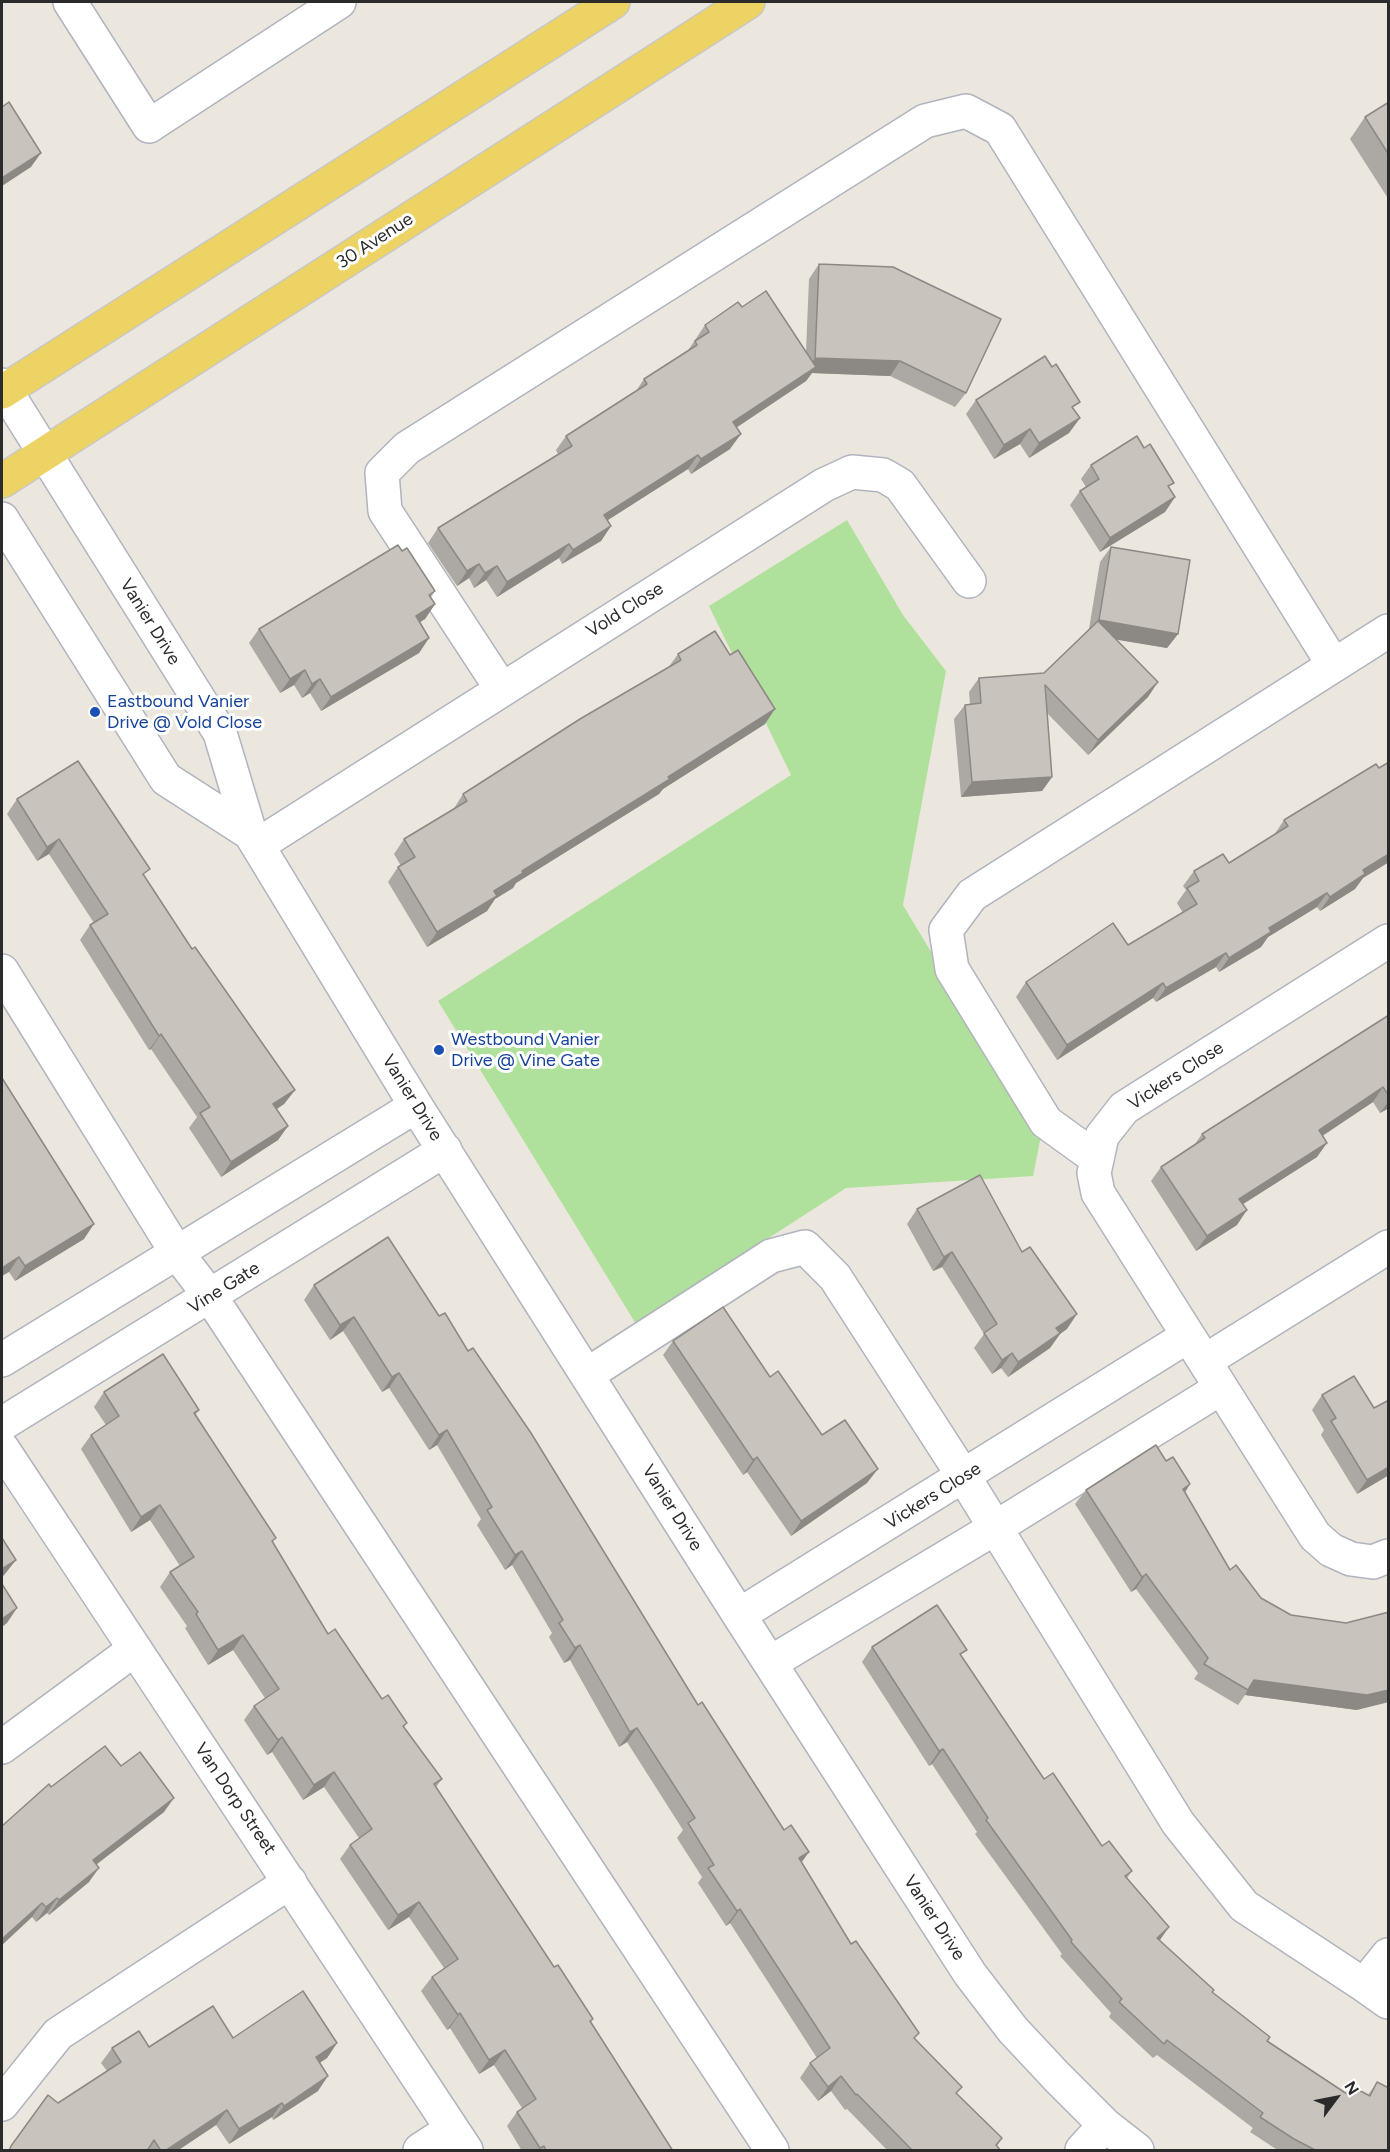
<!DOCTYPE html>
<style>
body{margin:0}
#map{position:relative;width:1390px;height:2152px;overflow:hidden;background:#ece7de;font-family:Figtree,sans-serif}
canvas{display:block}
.frame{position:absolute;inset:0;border:3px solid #2b2b2b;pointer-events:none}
.north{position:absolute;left:1306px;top:2068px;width:60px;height:60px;-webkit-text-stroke:4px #fff;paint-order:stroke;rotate:58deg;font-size:16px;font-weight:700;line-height:24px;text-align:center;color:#2b2b2b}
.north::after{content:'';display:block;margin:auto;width:21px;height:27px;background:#2b2b2b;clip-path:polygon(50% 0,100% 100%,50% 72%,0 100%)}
</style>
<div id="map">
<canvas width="1390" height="2152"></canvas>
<div class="frame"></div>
<div class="north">N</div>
</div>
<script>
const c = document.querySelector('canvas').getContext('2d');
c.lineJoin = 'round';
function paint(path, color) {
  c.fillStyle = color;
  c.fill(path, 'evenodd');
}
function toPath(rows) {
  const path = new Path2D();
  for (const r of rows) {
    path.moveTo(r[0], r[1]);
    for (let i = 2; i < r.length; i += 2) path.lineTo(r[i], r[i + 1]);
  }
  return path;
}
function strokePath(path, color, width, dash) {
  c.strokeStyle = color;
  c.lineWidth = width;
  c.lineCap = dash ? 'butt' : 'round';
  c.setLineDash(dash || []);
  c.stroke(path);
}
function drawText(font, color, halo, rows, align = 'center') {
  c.font = font + ' Figtree,sans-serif';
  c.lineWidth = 6;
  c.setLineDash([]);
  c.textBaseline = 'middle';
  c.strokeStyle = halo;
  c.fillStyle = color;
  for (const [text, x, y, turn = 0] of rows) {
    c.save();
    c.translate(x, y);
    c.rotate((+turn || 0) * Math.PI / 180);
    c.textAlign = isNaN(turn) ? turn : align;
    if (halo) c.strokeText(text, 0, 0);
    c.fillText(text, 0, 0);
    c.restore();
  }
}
const green = toPath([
 [847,520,903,615,946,671,903,905,1041,1136,1033,1176,846,1188,636,1324,438,1001,791,775,709,606]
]);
const minor = toPath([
 [70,2,149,126,339,2],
 [2,385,220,733,250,833,416,1106,739,1615,970,1974,1013,2030,1057,2077,1105,2125,1137,2150],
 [2,519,166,779,250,833],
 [501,688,385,511,382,473,407,448,925,121,966,111,1000,129,1333,664],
 [258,845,824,485,852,472,883,475,900,485,969,581],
 [1388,941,1124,1108,1102,1136,1094,1173,1098,1193,1315,1536,1331,1550,1351,1559,1373,1562,1388,1556],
 [2,971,177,1253,210,1296,772,2150],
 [1096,1158,1046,1122,952,969,946,930,972,895,1388,631],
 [2,1360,416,1106],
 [1205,1361,1388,1247],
 [588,1374,771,1256,805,1247,835,1277,964,1477,1178,1823,1244,1906,1364,1985,1388,1955],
 [2,1424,445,1150],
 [2,1448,466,2150],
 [739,1615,1188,1336],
 [770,1663,995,1528,1221,1388],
 [2,1747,135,1649],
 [1364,1985,1388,2002],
 [2,2104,58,2034,290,1882],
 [420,2150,452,2129],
 [1082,2150,1105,2125]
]);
const major = toPath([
 [2,392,613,2],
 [2,481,748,2]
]);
const wall = toPath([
 [1389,102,1389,200,1350,139,1365,117],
 [819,264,966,393,955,407,890,376,812,373,806,381,736,428,730,449,691,474,688,469,607,520,611,526,601,541,562,564,559,558,497,597,486,580,474,588,469,578,457,586,428,543,438,528,558,454,556,450,566,436,636,391,644,379,687,352,705,325,742,307,806,351,809,279],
 [976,400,1074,410,1080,418,1069,433,1029,458,1020,444,994,459,966,414],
 [1091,465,1170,489,1175,497,1165,512,1100,552,1070,505,1080,491,1086,487,1081,479],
 [1111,547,1178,634,1167,648,1116,639,1148,697,1088,755,1047,713,1052,777,1042,791,961,797,954,719,965,705,970,704,969,692,979,678,1044,673,1089,629,1100,562],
 [402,551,435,591,431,597,435,604,425,619,420,622,429,638,419,653,321,711,310,693,302,698,294,685,280,693,249,643,259,629],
 [678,654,765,724,663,789,659,794,516,883,513,888,495,899,487,911,427,947,388,882,398,867,401,866,394,854,404,839,453,810,463,794,668,668],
 [1389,762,1389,862,1363,878,1355,889,1320,911,1317,907,1268,937,1261,947,1219,972,1216,967,1156,1002,1153,998,1057,1060,1016,997,1026,982,1128,945,1183,913,1177,903,1186,890,1183,886,1194,871,1229,863,1274,835,1284,820,1379,768],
 [17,799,145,877,192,949,295,1090,284,1104,277,1109,288,1126,278,1140,221,1177,189,1128,197,1117,151,1049,149,1050,80,940,90,925,94,923,49,854,37,861,7,814],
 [1389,1015,1389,1108,1380,1113,1373,1102,1322,1135,1317,1157,1243,1204,1237,1225,1196,1251,1151,1181,1161,1167,1195,1144,1202,1134],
 [2,1078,84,1239,15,1281,9,1272],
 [917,1209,1022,1252,1067,1329,1060,1334,1050,1348,1008,1377,1001,1368,992,1374,974,1348,984,1334,942,1267,933,1271,907,1224],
 [314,1285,439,1316,468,1351,698,1705,801,1862,851,1944,915,2039,957,2094,1002,2138,997,2146,1001,2151,888,2151,847,2109,845,2110,831,2091,818,2101,800,2078,810,2063,817,2058,730,1923,726,1926,698,1883,702,1877,677,1838,683,1830,627,1742,619,1747,570,1660,564,1663,549,1637,552,1633,512,1565,505,1570,477,1525,481,1519,437,1445,429,1450,389,1388,382,1392,343,1331,330,1340,304,1300],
 [673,1341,770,1377,822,1435,867,1483,791,1536,747,1472,743,1475,663,1355],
 [104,1392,199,1410,196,1414,328,1634,382,1699,407,1723,404,1727,442,1779,436,1787,554,1967,593,2019,591,2022,673,2151,522,2151,507,2126,517,2112,522,2108,494,2065,479,2074,450,2028,447,2030,421,1991,432,1977,444,1968,409,1917,388,1930,340,1859,350,1845,359,1838,324,1787,303,1800,272,1752,267,1755,244,1720,254,1706,265,1698,233,1650,208,1665,185,1628,187,1626,160,1587,170,1572,180,1566,150,1520,131,1532,81,1449,91,1435,106,1425,94,1407],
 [1322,1395,1374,1408,1389,1400,1389,1475,1357,1494,1321,1435,1324,1430,1312,1410],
 [1166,1461,1190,1484,1185,1493,1230,1570,1261,1598,1357,1710,1245,1695,1238,1705,1194,1679,1198,1673,1136,1589,1131,1592,1075,1504,1086,1490],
 [872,1647,962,1657,1044,1779,1102,1846,1132,1871,1127,1878,1169,1927,1160,1940,1212,1993,1267,2041,1346,2093,1351,2086,1368,2095,1377,2082,1389,2151,1279,2151,1250,2132,1253,2128,1157,2055,1153,2058,1109,2017,1111,2013,1060,1956,1062,1954,975,1834,977,1832,932,1764,929,1766,862,1662],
 [121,1766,164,1812,96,1864,89,1882,49,1915,47,1913,36,1922,32,1917,2,1945,51,1787],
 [233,2038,337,2043,327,2058,319,2063,318,2091,273,2120,272,2117,229,2144,216,2125,177,2151,8,2151,48,2095,58,2103,107,2071,101,2063,112,2048,149,2047]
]);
const shadedWall = toPath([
 [41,153,31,167,2,186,2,178],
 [815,358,900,361,890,376,812,373,806,381,722,437,733,422,805,373],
 [1080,418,1069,433,1029,458,1039,443],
 [1030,429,1020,444,994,459,1004,445],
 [741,434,730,449,691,474,701,459],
 [698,455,688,469,594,529,604,515],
 [1175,497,1165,512,1100,552,1110,538],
 [611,526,601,541,562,564,573,550],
 [569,544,559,558,497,597,507,582],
 [479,564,469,578,457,586,467,571],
 [497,566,486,580,474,588,485,573],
 [435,604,425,619,406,631,416,616],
 [1099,620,1178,634,1167,648,1088,635],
 [429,638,419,653,321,711,331,697],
 [305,670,294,685,280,693,290,679],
 [320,679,310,693,302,698,312,684],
 [1158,682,1148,697,1088,755,1098,740],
 [775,709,765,724,663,789,659,794,516,883,513,888,495,899,487,911,427,947,437,932,522,871],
 [1052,777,1042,791,961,797,972,782],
 [59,839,49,854,37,861,47,847],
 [1389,854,1389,862,1363,878,1355,889,1320,911,1330,897,1363,870],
 [1327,893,1317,907,1268,937,1261,947,1219,972,1229,958,1269,928],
 [1226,953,1216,967,1156,1002,1166,988],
 [1163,983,1153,998,1057,1060,1067,1045],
 [161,1034,151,1049,149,1050,159,1036],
 [1383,1087,1373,1102,1309,1145,1319,1130],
 [295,1090,284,1104,263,1118,273,1104],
 [1389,1101,1389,1108,1380,1113],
 [288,1126,278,1140,221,1177,231,1162],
 [1327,1143,1317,1157,1229,1213,1239,1199],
 [1247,1210,1237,1225,1196,1251,1207,1236],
 [94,1224,84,1239,15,1281,25,1266],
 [952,1252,942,1267,933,1271,944,1257],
 [19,1257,9,1272,2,1276,2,1268],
 [1077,1314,1067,1329,1060,1334,1050,1348,1008,1377,1018,1362,1056,1328],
 [354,1317,343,1331,330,1340,340,1325],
 [1012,1353,1001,1368,992,1374,1002,1360],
 [399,1373,389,1388,382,1392,392,1377],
 [447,1430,437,1445,429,1450,439,1435],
 [757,1457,747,1472,743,1475,753,1460],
 [1389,1467,1389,1475,1357,1494,1367,1480],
 [878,1469,867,1483,791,1536,801,1521],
 [1190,1484,1180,1499,1183,1489],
 [160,1505,150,1520,131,1532,141,1517],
 [522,1551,512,1565,505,1570,515,1555],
 [16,1560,5,1574,2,1577,2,1569],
 [1146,1574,1136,1589,1131,1592,1142,1577],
 [17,1608,7,1623,2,1627,2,1619],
 [243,1635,233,1650,208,1665,218,1650],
 [580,1645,570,1660,564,1663,575,1648],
 [1254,1680,1389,1690,1389,1702,1357,1710,1245,1695],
 [637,1728,627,1742,619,1747,630,1732],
 [282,1737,272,1752,267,1755,278,1740],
 [943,1749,932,1764,929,1766,939,1751],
 [334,1772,324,1787,303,1800,314,1785],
 [174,1798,164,1812,83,1875,93,1860],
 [809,1852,799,1866,799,1858],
 [99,1868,89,1882,49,1915,59,1900],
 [57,1898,47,1913,36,1922,46,1907],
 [419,1902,409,1917,388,1930,398,1915],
 [42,1903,32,1917,2,1945,2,1939],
 [740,1909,730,1923,726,1926,737,1911],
 [1169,1927,1159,1941,1157,1938],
 [460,2013,450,2028,447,2030,458,2015],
 [337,2043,327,2058,306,2072,316,2057],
 [505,2050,494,2065,479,2074,489,2060],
 [328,2076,318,2091,273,2120,284,2106],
 [841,2076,831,2091,818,2101,828,2087],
 [282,2103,272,2117,229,2144,239,2129],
 [227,2110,216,2125,177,2151,165,2151]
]);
const building = toPath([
 [9,102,41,153,2,178,2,107,9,102],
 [1389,102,1389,155,1365,117,1389,102],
 [819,264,893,267,1001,319,966,393,900,361,815,358,819,264],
 [766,291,816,367,733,422,741,434,701,459,698,455,604,515,611,526,573,550,569,544,507,582,497,566,485,573,479,564,467,571,438,528,572,446,566,436,647,384,644,379,697,345,695,341,709,332,705,325,738,302,742,307,766,291],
 [1045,356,1052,367,1056,364,1080,402,1072,407,1080,418,1039,443,1030,429,1004,445,976,400,1045,356],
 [1137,436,1144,448,1150,444,1174,483,1168,486,1175,497,1110,538,1080,491,1099,479,1091,465,1137,436],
 [398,545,402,551,407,548,435,591,429,595,435,604,416,616,429,638,331,697,320,679,312,684,305,670,290,679,259,629,398,545],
 [1111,547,1190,560,1178,634,1099,620,1111,547],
 [1098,621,1158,682,1098,740,1045,685,1052,777,972,782,965,705,981,703,979,678,1044,673,1098,621],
 [715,631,730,655,738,650,775,709,668,777,670,779,522,871,523,873,494,891,497,896,437,932,398,867,415,857,404,839,467,801,463,794,580,719,681,660,678,654,715,631],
 [78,761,150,869,143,874,192,949,195,947,295,1090,273,1104,288,1126,231,1162,200,1113,210,1107,161,1034,159,1036,90,925,108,914,59,839,47,847,17,799,78,761],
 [1389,762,1389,854,1363,870,1365,874,1330,897,1327,893,1269,928,1271,932,1229,958,1226,953,1166,988,1163,983,1067,1045,1026,982,1113,923,1128,945,1197,904,1187,888,1199,881,1194,871,1223,854,1229,863,1288,826,1284,820,1376,764,1379,768,1389,762],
 [1389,1015,1389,1096,1383,1087,1319,1130,1327,1143,1239,1199,1247,1210,1207,1236,1161,1167,1205,1138,1202,1134,1389,1015],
 [2,1078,94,1224,25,1266,19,1257,2,1268,2,1078],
 [980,1175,1022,1252,1030,1247,1077,1314,1056,1328,1060,1333,1018,1362,1012,1353,1002,1360,984,1333,997,1324,952,1252,944,1257,917,1209,980,1175],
 [388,1237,439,1316,445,1313,468,1351,473,1348,531,1433,698,1705,702,1702,784,1830,791,1825,809,1852,799,1858,851,1944,856,1941,919,2033,914,2038,962,2087,956,2093,1002,2138,996,2145,1001,2151,913,2151,857,2094,856,2095,841,2076,828,2087,810,2063,830,2048,740,1909,737,1911,708,1868,714,1865,688,1823,695,1818,637,1728,630,1732,580,1645,575,1648,559,1623,563,1620,522,1551,515,1555,487,1510,492,1507,447,1430,439,1435,399,1373,392,1377,354,1317,340,1325,314,1285,388,1237],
 [723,1307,770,1377,778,1371,822,1435,845,1420,878,1469,801,1521,757,1457,753,1460,673,1341,723,1307],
 [163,1354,199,1410,194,1413,276,1538,272,1541,328,1634,335,1629,382,1699,388,1695,407,1723,403,1726,442,1779,434,1784,554,1967,558,1965,593,2019,590,2021,673,2151,546,2151,544,2146,540,2148,517,2112,536,2099,505,2050,489,2060,460,2013,458,2015,432,1977,458,1959,419,1902,398,1915,350,1845,372,1829,334,1772,314,1785,282,1737,278,1740,254,1706,279,1689,243,1635,218,1650,196,1614,198,1612,170,1572,194,1557,160,1505,141,1517,91,1435,119,1416,104,1392,163,1354],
 [1354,1376,1374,1408,1389,1400,1389,1467,1367,1480,1331,1421,1336,1418,1322,1395,1354,1376],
 [1156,1445,1166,1461,1173,1457,1190,1484,1183,1489,1230,1570,1236,1565,1261,1598,1291,1615,1346,1623,1389,1612,1389,1690,1367,1695,1254,1680,1248,1690,1204,1664,1208,1658,1146,1574,1142,1577,1086,1490,1156,1445],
 [2,1538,16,1560,2,1569,2,1538],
 [2,1584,17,1608,2,1619,2,1584],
 [937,1605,967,1650,960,1654,1044,1779,1053,1773,1102,1846,1109,1841,1132,1871,1125,1876,1169,1927,1157,1938,1214,1990,1212,1992,1270,2037,1267,2041,1347,2094,1351,2086,1370,2096,1377,2082,1389,2088,1389,2151,1317,2151,1294,2139,1260,2117,1263,2113,1167,2040,1164,2044,1119,2002,1122,1999,1071,1942,1072,1940,986,1820,988,1818,943,1749,939,1751,872,1647,937,1605],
 [105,1746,121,1766,140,1752,174,1798,93,1860,99,1868,59,1900,57,1898,46,1907,42,1903,2,1939,2,1826,49,1784,51,1787,105,1746],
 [303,1991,337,2043,316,2057,328,2076,284,2106,282,2103,239,2129,227,2110,165,2151,161,2151,154,2140,147,2151,9,2151,11,2146,48,2095,58,2103,121,2062,112,2048,139,2031,149,2047,213,2006,233,2038,303,1991]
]);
const markers = [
 [95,712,6,"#1a4fb4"],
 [439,1050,6,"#1a4fb4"]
];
const streetNames = [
 ["30 Avenue",375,241,-33],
 ["Vold Close",625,610,-32],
 ["Vanier Drive",150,622,58],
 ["Vickers Close",1176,1076,-33],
 ["Vanier Drive",412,1098,58],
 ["Vine Gate",224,1288,-32],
 ["Vickers Close",933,1496,-32],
 ["Vanier Drive",672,1508,58],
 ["Van Dorp Street",235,1799,56],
 ["Vanier Drive",934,1918,57]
];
const transitNames = [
 ["Eastbound Vanier",107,702],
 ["Drive @ Vold Close",107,723],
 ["Westbound Vanier",451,1040],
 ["Drive @ Vine Gate",451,1061]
];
paint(green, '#b0e19c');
strokePath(minor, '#b1b3be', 36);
strokePath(major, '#c8c8c8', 36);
strokePath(minor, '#fff', 33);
strokePath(major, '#ecd363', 33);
paint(wall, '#aca8a3');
paint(shadedWall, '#8c8884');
paint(building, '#c8c3bd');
strokePath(building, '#8c8884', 1.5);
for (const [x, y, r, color] of markers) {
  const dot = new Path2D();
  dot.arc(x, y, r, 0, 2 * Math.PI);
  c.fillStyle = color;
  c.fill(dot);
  strokePath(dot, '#fff', 2);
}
drawText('18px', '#2b2b2b', '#fff', streetNames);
drawText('18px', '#164399', '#fff', transitNames, 'left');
</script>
